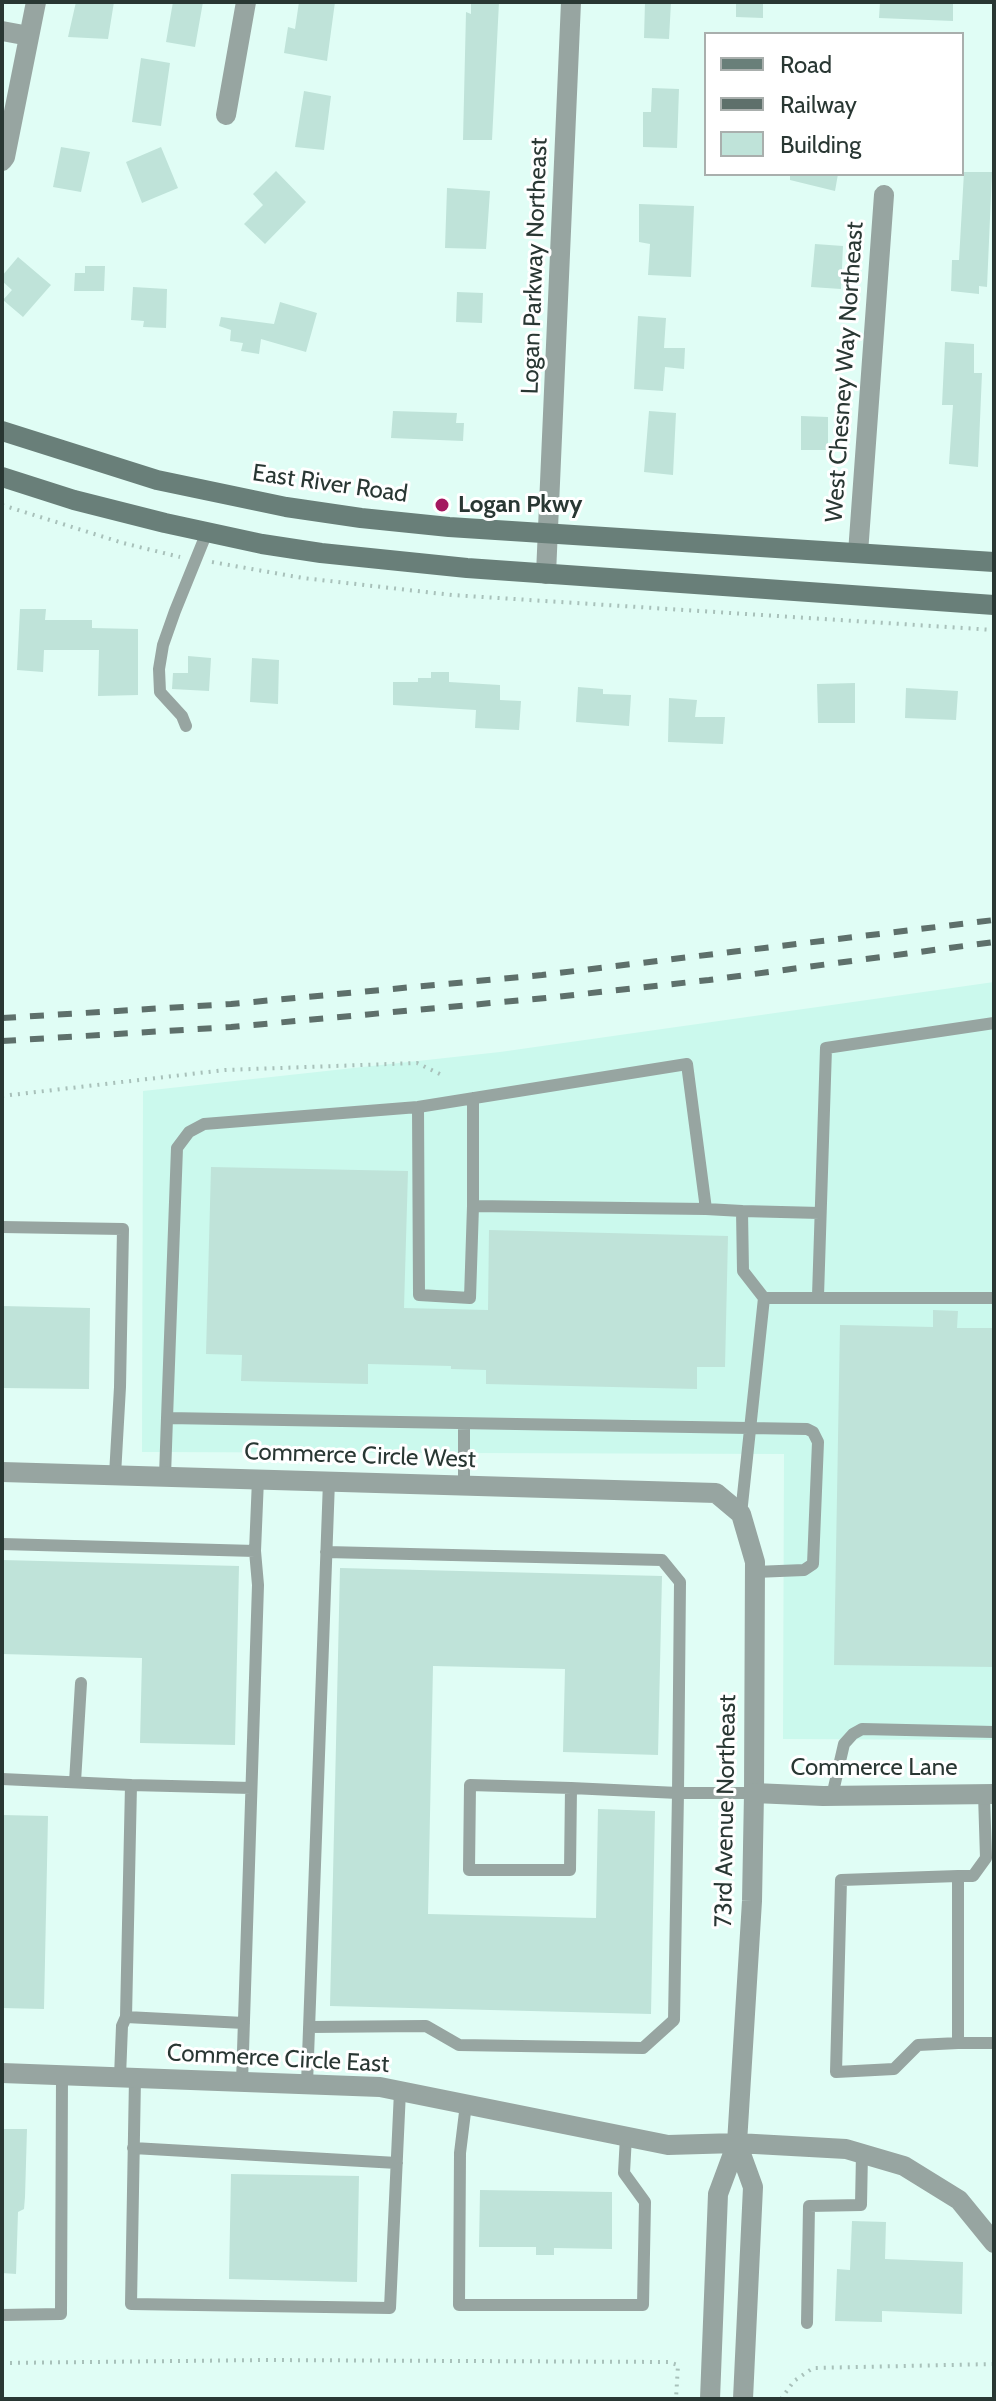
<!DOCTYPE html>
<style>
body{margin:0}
#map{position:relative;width:996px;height:2401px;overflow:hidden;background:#e0fdf5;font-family:Cabin,sans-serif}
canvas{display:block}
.frame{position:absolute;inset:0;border:4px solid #293733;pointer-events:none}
.legend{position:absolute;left:704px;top:32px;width:260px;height:144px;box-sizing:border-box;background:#fff;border:2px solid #a9afad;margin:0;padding:10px 14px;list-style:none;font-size:24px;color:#293733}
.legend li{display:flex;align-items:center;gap:16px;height:40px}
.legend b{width:40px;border:2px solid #a9afad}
</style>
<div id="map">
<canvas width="996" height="2401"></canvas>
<div class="frame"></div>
<ul class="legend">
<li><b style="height:10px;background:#697f79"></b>Road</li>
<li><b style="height:10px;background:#5e706b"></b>Railway</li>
<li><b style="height:22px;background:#bfe3d9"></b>Building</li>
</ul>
</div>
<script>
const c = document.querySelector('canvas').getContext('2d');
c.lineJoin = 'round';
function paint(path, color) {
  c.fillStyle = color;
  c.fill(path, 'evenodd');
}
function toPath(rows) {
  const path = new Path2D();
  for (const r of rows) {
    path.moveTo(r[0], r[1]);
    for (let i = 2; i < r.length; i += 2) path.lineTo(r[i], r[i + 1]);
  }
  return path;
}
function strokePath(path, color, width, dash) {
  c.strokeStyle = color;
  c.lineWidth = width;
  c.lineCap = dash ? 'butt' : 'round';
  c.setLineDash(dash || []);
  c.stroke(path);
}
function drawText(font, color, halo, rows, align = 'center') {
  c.font = font + ' Cabin,sans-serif';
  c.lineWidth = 6;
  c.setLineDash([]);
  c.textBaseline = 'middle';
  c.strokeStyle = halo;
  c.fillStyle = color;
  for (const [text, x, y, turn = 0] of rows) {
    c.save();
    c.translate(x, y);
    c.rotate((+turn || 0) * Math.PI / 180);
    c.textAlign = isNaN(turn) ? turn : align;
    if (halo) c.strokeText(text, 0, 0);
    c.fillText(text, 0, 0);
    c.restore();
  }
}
const built = toPath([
 [994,982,994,1740,783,1739,784,1454,142,1452,143,1091,500,1052]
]);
const building = toPath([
 [76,2,114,2,108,39,68,37],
 [173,2,203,2,195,47,166,42],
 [299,2,335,2,327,61,284,53,288,27,295,29],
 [471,2,499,2,492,140,463,140,466,12,471,14],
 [645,2,671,2,669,39,644,38],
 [736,2,763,2,763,18,736,17],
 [880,2,953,2,953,21,879,18],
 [141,58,170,63,161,126,132,122],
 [652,88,679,89,677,148,643,147,643,112,651,112],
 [304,91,331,96,324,150,295,147],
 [61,147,90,152,81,192,53,187],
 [161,147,178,188,142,203,126,162],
 [276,171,306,202,265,244,244,224,263,205,253,194],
 [964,172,992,172,987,287,979,286,979,294,951,291,952,260,959,260],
 [790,174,838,174,835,191,790,180],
 [447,188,490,191,486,249,445,248],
 [639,204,694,206,691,277,648,275,650,244,639,242],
 [815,244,843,246,841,289,811,287],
 [18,257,51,285,23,317,3,300,12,290,2,281,2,276],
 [85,266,105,266,104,291,74,291,75,273,85,273],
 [133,287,167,289,166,328,143,327,144,321,131,320],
 [457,292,483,293,482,323,456,322],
 [280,302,317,313,306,352,261,339,259,354,241,351,243,343,230,341,231,330,219,326,221,317,274,324],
 [638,316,666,318,664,348,685,348,684,369,665,367,663,391,634,389],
 [945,342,974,344,974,373,982,373,978,467,949,464,953,405,942,405],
 [393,411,457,413,456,423,464,423,463,441,391,438],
 [649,411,676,413,673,475,644,472],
 [801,416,828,417,828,450,801,450],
 [20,609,46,609,45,620,92,620,92,628,138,629,138,695,98,696,99,650,44,650,43,672,17,670],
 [188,656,211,658,209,691,172,689,173,673,188,673],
 [252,658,279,660,278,704,250,702],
 [431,672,449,672,449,682,500,685,500,700,521,701,519,730,475,728,476,710,393,705,393,682,418,682,418,678,431,678],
 [855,683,855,723,818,723,817,684],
 [578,687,603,689,603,694,631,695,629,726,576,722],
 [906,688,958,691,956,720,905,718],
 [669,698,697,700,695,717,725,717,723,744,668,742],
 [211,1167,408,1171,404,1308,488,1310,489,1230,728,1236,725,1367,697,1367,697,1389,486,1384,486,1370,451,1369,451,1366,368,1364,368,1384,241,1381,242,1355,206,1354],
 [2,1306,90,1308,89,1389,2,1388],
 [933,1310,958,1311,957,1328,994,1328,994,1667,834,1665,840,1325,933,1327],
 [2,1560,239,1566,235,1745,140,1743,142,1658,2,1654],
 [340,1568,662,1576,658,1755,563,1752,565,1669,433,1666,428,1914,596,1918,598,1809,655,1811,651,2014,330,2006],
 [2,1815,48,1816,44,2009,2,2008],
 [2,2129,27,2129,25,2197,24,2209,18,2212,16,2274,2,2273],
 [231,2174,359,2176,357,2282,229,2279],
 [480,2190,612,2192,612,2249,554,2248,554,2255,536,2255,536,2247,479,2247],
 [852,2221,886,2222,885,2259,963,2262,962,2314,882,2311,882,2322,835,2321,837,2269,850,2270]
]);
const path = toPath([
 [2,505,123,543,180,557],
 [212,562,303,578,452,595,994,630],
 [2,1096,225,1070,417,1063,444,1076],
 [2,2363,265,2360,668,2362,678,2365,676,2399],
 [781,2399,794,2381,813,2368,994,2364]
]);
const service = toPath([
 [186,726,182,716,160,692,159,669,163,645,175,611,207,532],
 [473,1098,473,1206,706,1209],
 [418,1107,419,1295,470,1298,473,1206],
 [742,1211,820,1213],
 [2,1227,123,1229,120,1387,115,1475],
 [818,1296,826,1048,994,1023],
 [165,1476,167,1418],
 [464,1485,464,1424],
 [741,1514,764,1298,994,1298],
 [2,1544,255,1551],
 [326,1552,662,1560,680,1582,678,1793,754,1793],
 [755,1572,804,1570,813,1564,818,1442,813,1432,807,1429,167,1418,177,1148,189,1132,204,1124,418,1107,687,1064,706,1209,742,1211,743,1271,764,1298],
 [2,1779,131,1785],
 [75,1782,81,1683],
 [832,1796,844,1744,853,1734,862,1729,994,1732],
 [958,1876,958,2043,918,2045,894,2069,836,2072,841,1880,958,1876,973,1876,986,1858,984,1794],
 [126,2017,244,2023],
 [309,2027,426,2026,459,2045,643,2048,674,2020,678,1793,571,1788,570,1870,469,1870,470,1785,571,1788],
 [958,2043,994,2043],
 [120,2077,122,2026,126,2017,131,1785,251,1788],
 [135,2078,131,2304,390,2308,400,2091],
 [242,2082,258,1585,255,1551,258,1479],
 [307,2084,329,1481],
 [466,2104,460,2153,459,2305,643,2305,645,2202,624,2173,626,2136],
 [133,2148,397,2163],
 [2,2315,61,2314,62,2075],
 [807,2323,809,2206,861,2205,862,2153]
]);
const minor = toPath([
 [2,31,29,36],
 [226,115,246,2],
 [2,161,5,157,36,2],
 [858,553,884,195],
 [546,574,571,2],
 [2,1472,716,1493,741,1514,755,1562,754,1793]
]);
const tertiary = toPath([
 [2,2073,380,2087,668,2145,737,2143,846,2149,904,2166,959,2200,994,2243],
 [737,2143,753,2187,743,2399],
 [710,2399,718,2194,737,2143,752,1901,754,1793,823,1796,994,1794]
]);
const secondary = toPath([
 [2,431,157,480,286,507,361,518,449,527,994,562],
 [2,477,74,500,165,523,262,544,321,553,467,568,994,605]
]);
const rail = toPath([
 [2,1018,231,1004,542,975,994,920],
 [2,1041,231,1027,546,998,709,980,994,942]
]);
const markers = [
 [442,505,8,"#a4185f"]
];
const streetNames = [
 ["Logan Parkway Northeast",535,266,-88],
 ["West Chesney Way Northeast",845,372,-86],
 ["East River Road",330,484,8],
 ["Commerce Circle West",360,1456,2],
 ["Commerce Lane",874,1768],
 ["73rd Avenue Northeast",726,1811,-89],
 ["Commerce Circle East",278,2059,3]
];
const poiNames = [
 ["Logan Pkwy",458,505]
];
paint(built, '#cbf9ed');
paint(building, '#bfe3d9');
strokePath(path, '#a8c1ba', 4, [2, 6]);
strokePath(service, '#97a5a1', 12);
strokePath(minor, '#97a5a1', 20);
strokePath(tertiary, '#97a5a1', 20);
strokePath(secondary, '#697f79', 20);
strokePath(rail, '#5e706b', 6, [14, 14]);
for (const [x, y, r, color] of markers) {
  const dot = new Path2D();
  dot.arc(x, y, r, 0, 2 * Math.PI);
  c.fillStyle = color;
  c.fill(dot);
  strokePath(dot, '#fff', 3);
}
drawText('24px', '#293733', '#fff', streetNames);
drawText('bold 24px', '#293733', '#fff', poiNames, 'left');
</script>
